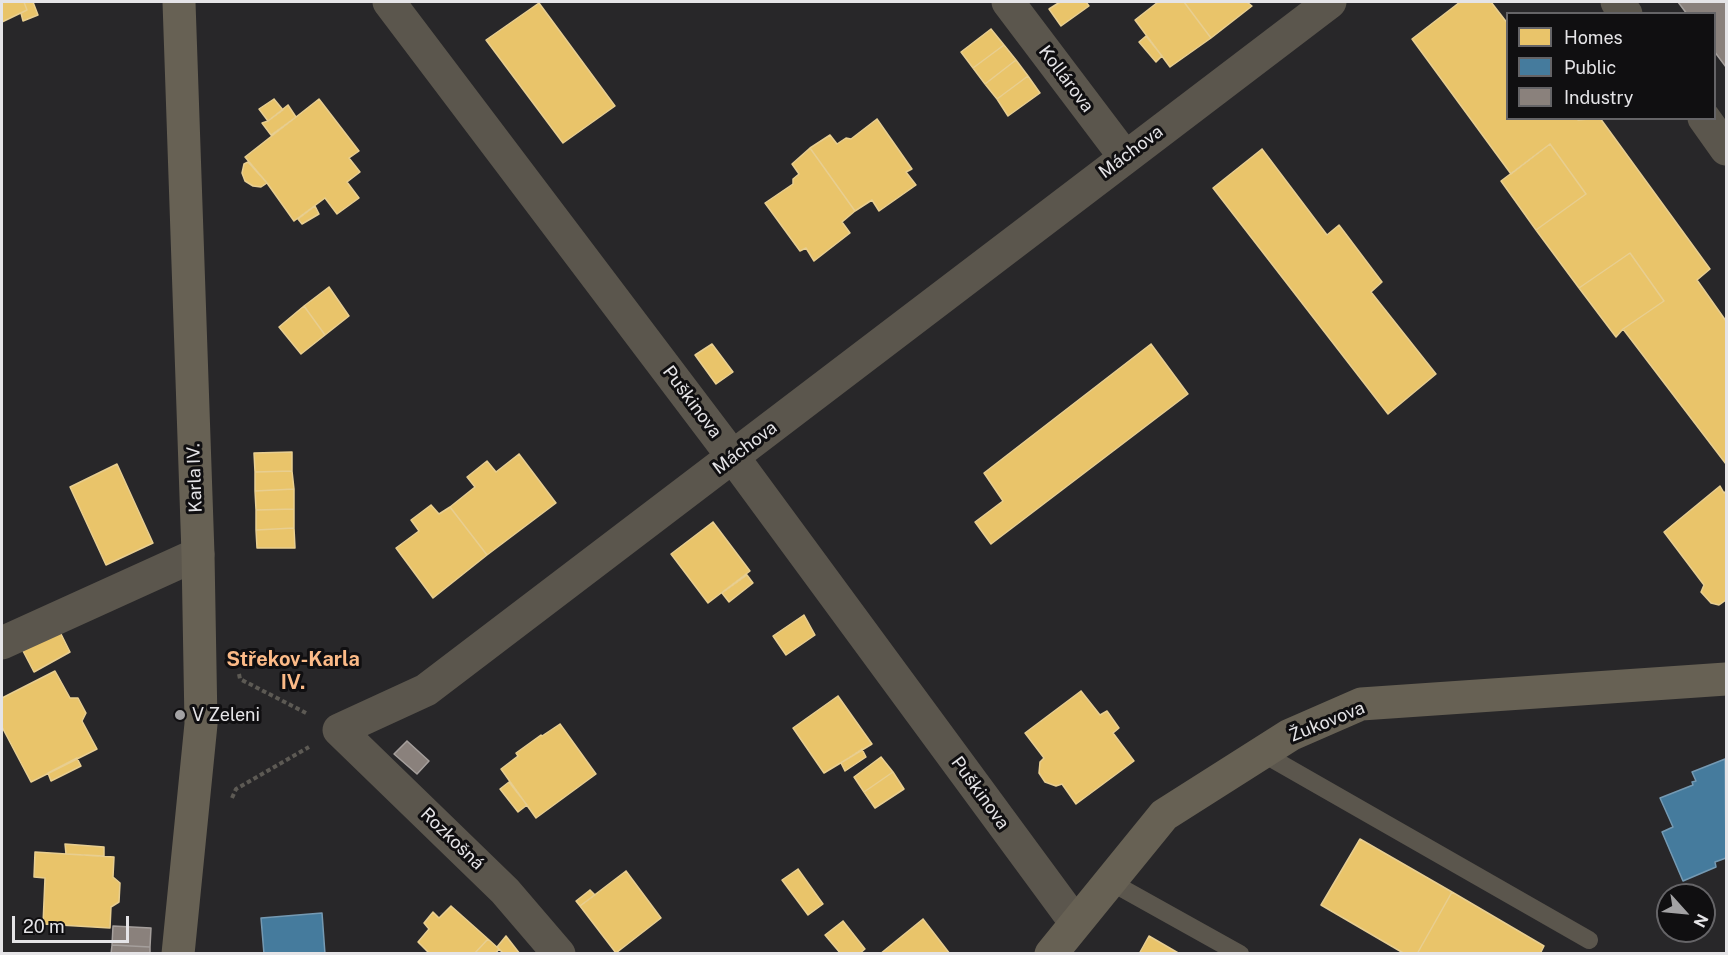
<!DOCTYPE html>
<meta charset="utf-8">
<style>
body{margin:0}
#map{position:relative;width:1728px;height:955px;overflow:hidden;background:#282729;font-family:"Public Sans",sans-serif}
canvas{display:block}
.frame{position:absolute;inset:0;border:3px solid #e5e4e7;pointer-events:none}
.legend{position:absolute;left:1506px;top:12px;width:210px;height:108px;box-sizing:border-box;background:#100f11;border:2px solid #656467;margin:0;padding:8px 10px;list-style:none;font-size:18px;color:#e5e4e7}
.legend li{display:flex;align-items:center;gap:12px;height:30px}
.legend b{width:30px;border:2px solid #656467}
.north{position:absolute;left:1656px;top:883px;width:60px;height:60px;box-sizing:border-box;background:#100f11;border:2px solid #656467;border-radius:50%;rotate:117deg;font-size:16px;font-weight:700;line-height:24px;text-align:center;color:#e5e4e7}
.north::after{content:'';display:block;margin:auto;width:21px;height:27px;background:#a3a2a4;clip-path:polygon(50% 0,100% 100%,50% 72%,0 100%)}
.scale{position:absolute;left:12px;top:916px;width:117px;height:27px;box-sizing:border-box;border:3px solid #e5e4e7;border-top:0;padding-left:8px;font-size:18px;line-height:21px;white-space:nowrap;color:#e5e4e7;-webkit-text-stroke:4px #100f11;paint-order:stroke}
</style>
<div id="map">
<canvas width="1728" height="955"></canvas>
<div class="frame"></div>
<ul class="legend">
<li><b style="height:16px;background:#e9c46a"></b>Homes</li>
<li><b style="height:16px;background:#457b9d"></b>Public</li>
<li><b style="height:16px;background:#8a817c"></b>Industry</li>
</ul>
<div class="north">N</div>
<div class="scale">20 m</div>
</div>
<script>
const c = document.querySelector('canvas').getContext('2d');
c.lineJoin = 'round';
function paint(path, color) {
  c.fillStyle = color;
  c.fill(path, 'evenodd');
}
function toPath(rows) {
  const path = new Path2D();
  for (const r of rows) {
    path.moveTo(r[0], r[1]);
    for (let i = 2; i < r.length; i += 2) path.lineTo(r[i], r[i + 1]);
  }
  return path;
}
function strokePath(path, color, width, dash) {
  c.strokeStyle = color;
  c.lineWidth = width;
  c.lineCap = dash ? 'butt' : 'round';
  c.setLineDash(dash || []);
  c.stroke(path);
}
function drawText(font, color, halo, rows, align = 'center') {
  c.font = font + ' "Public Sans",sans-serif';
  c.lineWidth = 6;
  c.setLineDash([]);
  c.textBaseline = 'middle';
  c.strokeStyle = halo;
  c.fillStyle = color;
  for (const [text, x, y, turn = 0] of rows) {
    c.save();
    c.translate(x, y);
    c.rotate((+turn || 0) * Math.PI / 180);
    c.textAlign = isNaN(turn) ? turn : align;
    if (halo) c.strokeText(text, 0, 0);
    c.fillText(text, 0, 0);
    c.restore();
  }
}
const homes = toPath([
 [2,2,24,2,27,10,2,22,2,2],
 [24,2,33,2,38,15,23,21,21,13,27,10,24,2],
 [1060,2,1086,2,1089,6,1061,26,1049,9,1060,2],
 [1158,2,1184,2,1211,38,1170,67,1135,20,1158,2],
 [1184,2,1247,2,1252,6,1211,38,1184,2],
 [1460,2,1491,2,1508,24,1508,118,1577,118,1578,120,1600,118,1710,269,1697,280,1726,321,1726,464,1623,329,1664,301,1630,253,1579,288,1536,230,1586,194,1550,144,1511,174,1412,39,1460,2],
 [539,3,615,106,563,143,486,40,539,3],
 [991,29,1004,45,973,68,961,52,991,29],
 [1146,36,1162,56,1156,62,1139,42,1146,36],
 [1004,45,1016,60,985,84,973,68,1004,45],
 [1016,60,1028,76,997,99,985,84,1016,60],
 [1028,76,1040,93,1008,116,997,99,1028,76],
 [274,99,283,110,268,121,259,109,274,99],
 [319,99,359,151,349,158,360,172,347,182,359,198,337,214,325,198,294,221,267,183,245,157,319,99],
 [288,105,296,117,271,135,262,123,268,121,288,105],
 [877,119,912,169,906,172,916,185,879,211,872,200,855,211,810,148,830,135,837,144,846,138,851,139,877,119],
 [1550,144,1586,194,1536,230,1501,181,1550,144],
 [810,148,855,211,842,222,850,233,814,261,806,248,800,251,765,203,793,184,793,179,799,174,792,164,810,148],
 [1262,149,1327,235,1339,225,1382,282,1371,292,1436,374,1388,414,1213,188,1262,149],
 [248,162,267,183,261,187,253,186,245,181,242,173,244,164,248,162],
 [315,206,319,214,302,224,298,219,315,206],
 [1630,253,1664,301,1623,329,1616,337,1579,288,1630,253],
 [329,287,349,316,325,335,304,306,329,287],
 [304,306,325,335,301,354,279,327,304,306],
 [712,344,733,372,716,384,695,355,712,344],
 [1151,344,1188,394,991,544,975,522,1003,501,984,473,1151,344],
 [292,452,292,471,255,472,254,453,292,452],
 [519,454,556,503,487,555,450,507,475,487,467,477,487,461,496,472,519,454],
 [117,464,153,543,106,565,70,487,117,464],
 [292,471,294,489,255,491,255,472,292,471],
 [1720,486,1724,493,1726,491,1726,600,1719,605,1711,603,1701,592,1704,585,1664,532,1720,486],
 [294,489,294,509,256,510,255,491,294,489],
 [431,505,439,514,450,507,487,555,433,598,396,548,419,531,411,520,431,505],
 [294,509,294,528,256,530,256,510,294,509],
 [713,522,750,571,708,603,671,554,713,522],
 [294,528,295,548,257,548,256,530,294,528],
 [747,575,753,583,729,602,722,593,747,575],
 [804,615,815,635,786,655,773,636,804,615],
 [59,630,70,652,34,672,22,649,59,630],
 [55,671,70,698,78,698,86,713,82,721,97,749,31,782,2,727,2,698,55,671],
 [1081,691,1100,715,1107,711,1119,728,1113,733,1134,761,1076,804,1062,784,1056,786,1045,782,1039,773,1040,762,1044,758,1025,733,1081,691],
 [838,696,872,744,824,773,793,728,838,696],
 [560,724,596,774,536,818,501,769,518,756,516,753,541,735,542,736,560,724],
 [862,749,866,757,845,771,841,763,862,749],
 [881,757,893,772,864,792,854,777,881,757],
 [77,758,81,766,51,781,48,773,77,758],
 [893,772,904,789,875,808,864,792,893,772],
 [509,782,527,805,518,812,500,789,509,782],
 [1360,839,1452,892,1417,954,1405,954,1321,905,1360,839],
 [65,844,104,847,104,856,66,854,65,844],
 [35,852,114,857,113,877,120,883,119,902,111,907,110,928,43,924,45,878,34,877,35,852],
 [798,869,823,904,808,915,782,880,798,869],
 [626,871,661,918,616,953,580,906,626,871],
 [590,890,595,895,580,906,576,901,590,890],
 [1452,892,1544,946,1540,954,1417,954,1452,892],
 [451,906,488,939,474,954,430,954,418,942,429,929,424,923,433,912,439,918,451,906],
 [923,919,950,954,880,954,923,919],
 [843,921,865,949,859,954,841,954,825,935,843,921],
 [506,936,520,954,504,954,497,947,506,936],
 [1149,936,1180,954,1139,954,1149,936],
 [488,939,499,949,495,954,474,954,488,939]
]);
const public = toPath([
 [1725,759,1726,858,1715,862,1716,867,1683,881,1662,832,1673,827,1660,798,1693,785,1692,782,1696,781,1692,772,1725,759],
 [322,913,325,954,264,954,261,918,322,913]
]);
const industry = toPath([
 [1678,2,1726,2,1726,67,1714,51,1714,14,1687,14,1678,2],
 [407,741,429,761,417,774,394,754,407,741],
 [113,926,151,928,150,947,112,945,113,926],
 [112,945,150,947,150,954,111,954,112,945]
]);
const path = toPath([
 [239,674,240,679,306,713],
 [232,798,236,789,309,747]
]);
const lane = toPath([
 [1262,753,1589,940],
 [1109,881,1240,954]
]);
const street = toPath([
 [389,2,733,457,1075,922],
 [1008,2,1125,157],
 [1617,2,1626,14],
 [1704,118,1726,149],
 [2,643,198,554],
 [559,954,505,891,339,730,426,690,1330,2]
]);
const secondary = toPath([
 [178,954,201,724,198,554,179,2],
 [1051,954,1164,815,1290,735,1361,704,1726,679]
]);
const markers = [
 [180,715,6,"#a3a2a4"]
];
const streetNames = [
 ["Kollárova",1066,79,53],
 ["Máchova",1131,152,-37],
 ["Puškinova",692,402,53],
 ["Máchova",745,448,-37],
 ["Karla IV.",195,478,-92],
 ["Žukovova",1327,722,-22],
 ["Puškinova",980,793,54],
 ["Rozkošná",452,839,44]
];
const poiNames = [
 ["V Zeleni",192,715]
];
const neighbourhoodNames = [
 ["Střekov-Karla",293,660],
 ["IV.",293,683]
];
paint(homes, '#e9c46a');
strokePath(homes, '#e8ce90', 1.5);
paint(public, '#457b9d');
strokePath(public, '#759ab3', 1.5);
paint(industry, '#8a817c');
strokePath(industry, '#a59f9c', 1.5);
strokePath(path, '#5d5a54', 4, [4.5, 3]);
strokePath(lane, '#5b564d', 18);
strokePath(street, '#5b564d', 33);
strokePath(secondary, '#676154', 33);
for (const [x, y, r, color] of markers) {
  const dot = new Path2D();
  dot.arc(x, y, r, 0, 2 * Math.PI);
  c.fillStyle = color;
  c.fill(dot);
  strokePath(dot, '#100f11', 2);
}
drawText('18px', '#e5e4e7', '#100f11', streetNames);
drawText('18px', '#e5e4e7', '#100f11', poiNames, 'left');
drawText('bold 20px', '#fbba87', '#100f11', neighbourhoodNames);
</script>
